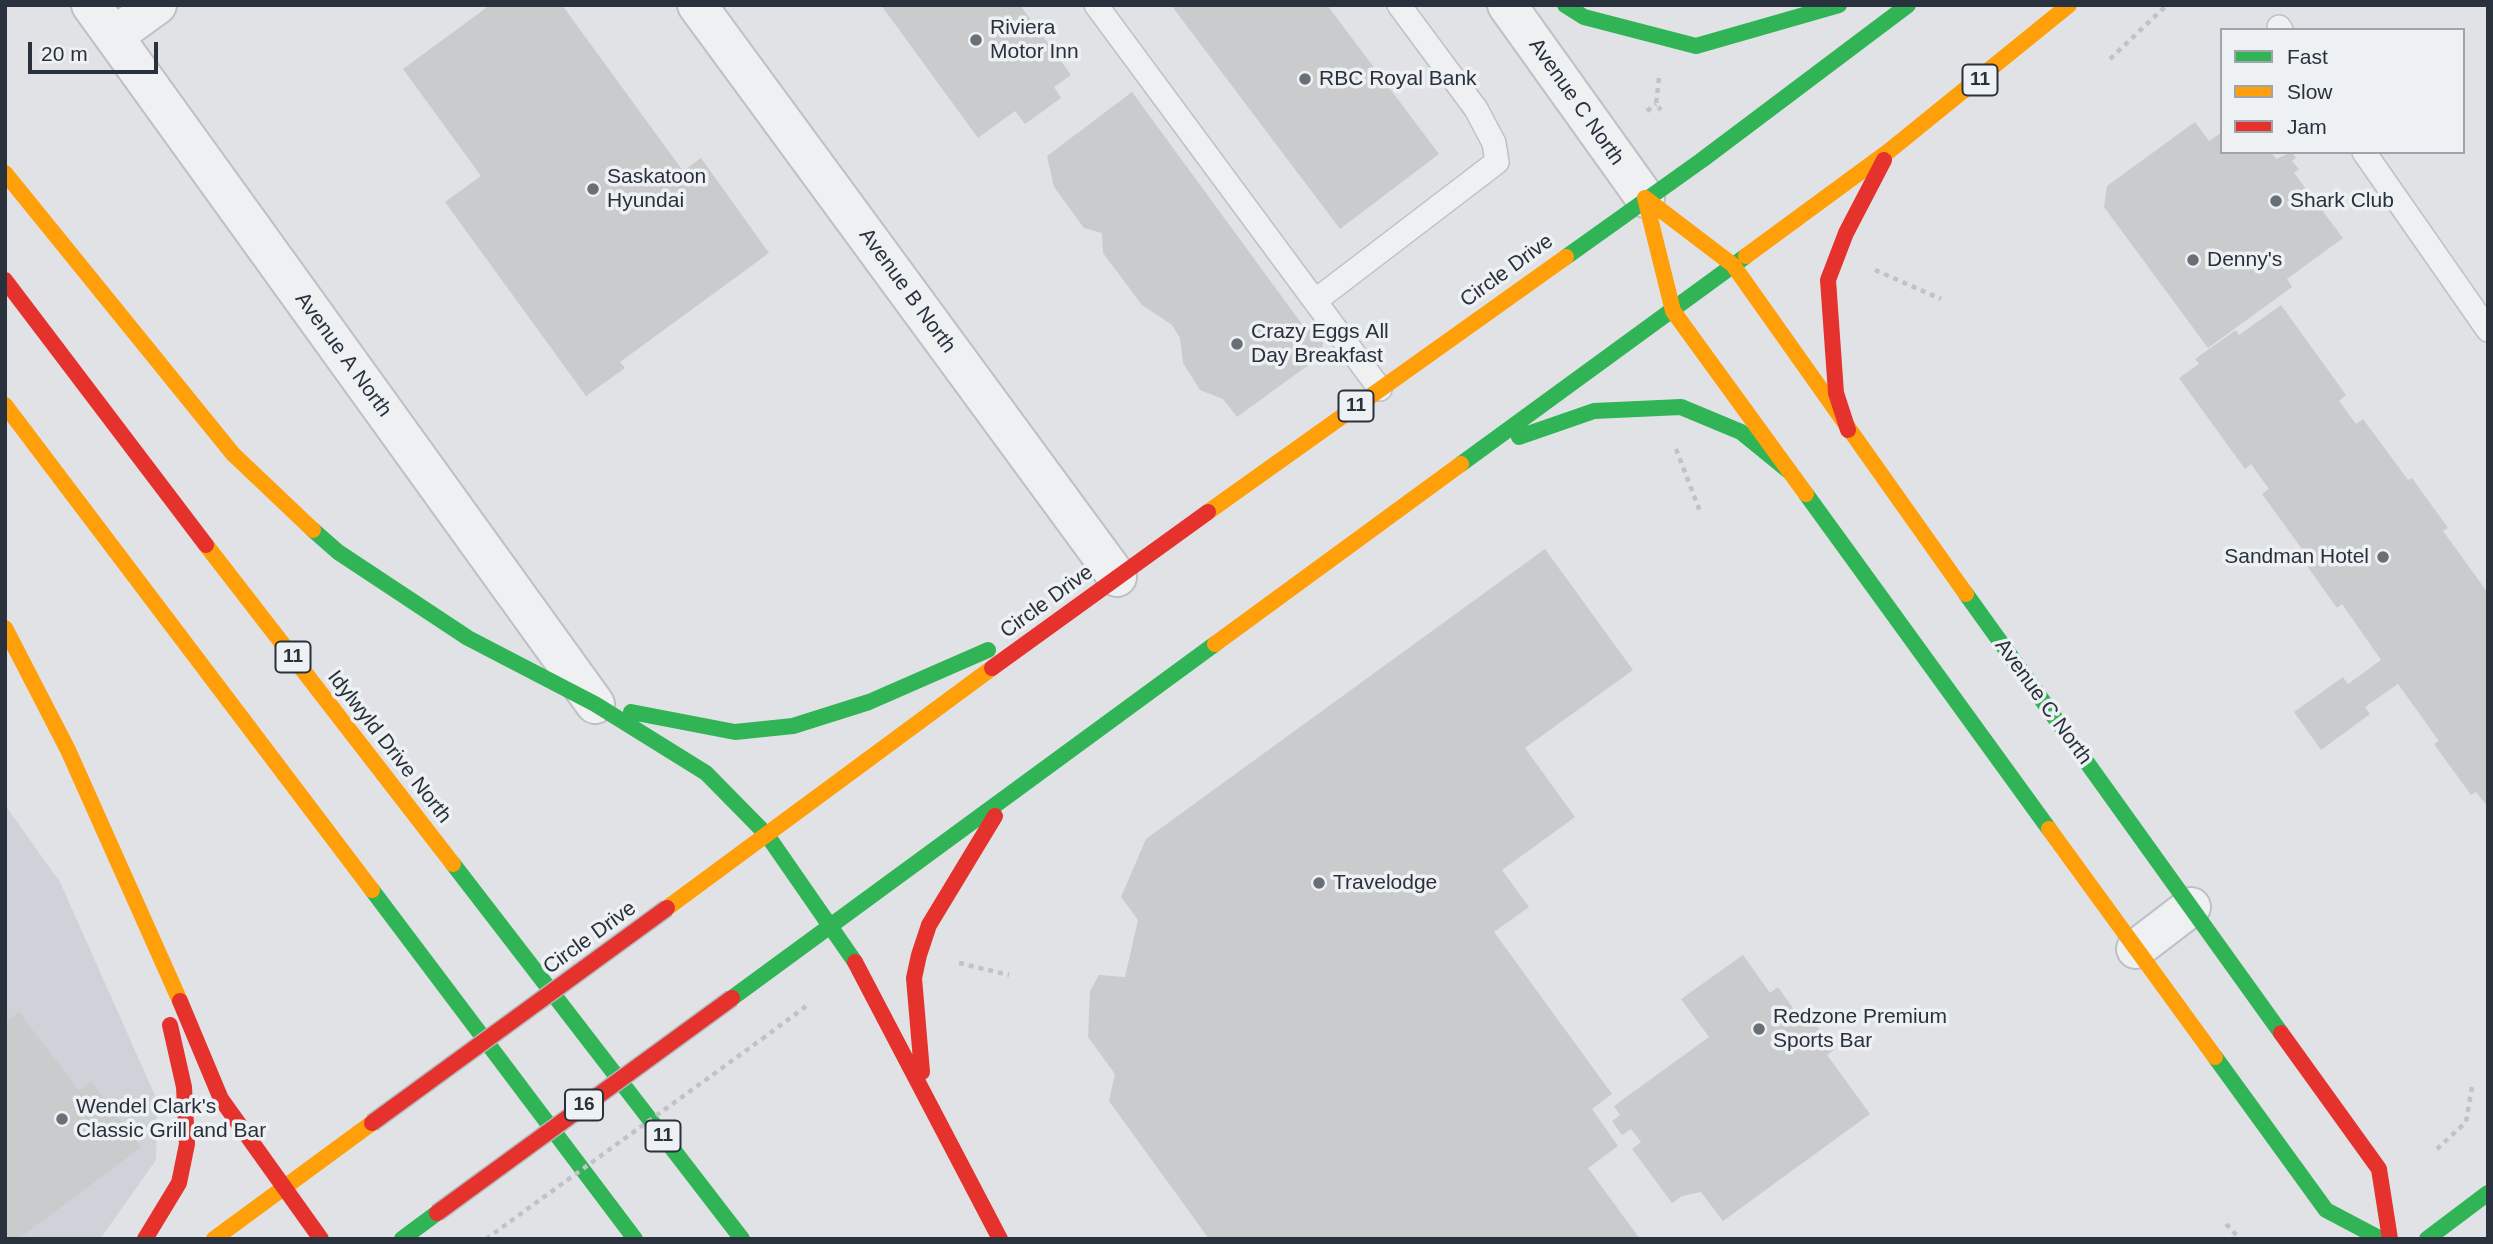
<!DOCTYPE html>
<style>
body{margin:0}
#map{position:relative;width:2493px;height:1244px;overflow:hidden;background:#e0e2e5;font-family:Arial,sans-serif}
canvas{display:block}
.frame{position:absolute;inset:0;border:7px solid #29313c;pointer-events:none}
.legend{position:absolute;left:2220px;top:28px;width:245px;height:126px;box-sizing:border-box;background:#eef1f4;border:2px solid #9fa4aa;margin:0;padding:9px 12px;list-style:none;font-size:21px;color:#29313c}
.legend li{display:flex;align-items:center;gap:14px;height:35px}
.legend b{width:35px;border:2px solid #9fa4aa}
.scale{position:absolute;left:28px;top:42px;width:130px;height:32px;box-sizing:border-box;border:4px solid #29313c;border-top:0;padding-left:9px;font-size:21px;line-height:24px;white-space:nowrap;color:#29313c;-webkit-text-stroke:5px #eef1f4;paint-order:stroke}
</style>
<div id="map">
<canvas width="2493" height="1244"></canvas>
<div class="frame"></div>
<ul class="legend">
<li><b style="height:9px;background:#30b455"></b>Fast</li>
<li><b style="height:9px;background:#ff9f0a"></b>Slow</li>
<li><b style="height:9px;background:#e5322d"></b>Jam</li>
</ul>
<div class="scale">20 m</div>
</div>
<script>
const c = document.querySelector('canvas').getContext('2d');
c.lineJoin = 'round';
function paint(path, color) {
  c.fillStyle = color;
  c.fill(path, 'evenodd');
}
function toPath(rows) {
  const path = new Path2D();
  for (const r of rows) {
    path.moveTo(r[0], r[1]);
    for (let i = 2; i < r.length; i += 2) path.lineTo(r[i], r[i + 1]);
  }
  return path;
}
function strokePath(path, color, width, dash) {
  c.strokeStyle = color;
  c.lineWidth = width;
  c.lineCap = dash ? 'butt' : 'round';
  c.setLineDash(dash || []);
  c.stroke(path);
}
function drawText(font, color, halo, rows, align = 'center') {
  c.font = font + ' Arial,sans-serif';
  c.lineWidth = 7;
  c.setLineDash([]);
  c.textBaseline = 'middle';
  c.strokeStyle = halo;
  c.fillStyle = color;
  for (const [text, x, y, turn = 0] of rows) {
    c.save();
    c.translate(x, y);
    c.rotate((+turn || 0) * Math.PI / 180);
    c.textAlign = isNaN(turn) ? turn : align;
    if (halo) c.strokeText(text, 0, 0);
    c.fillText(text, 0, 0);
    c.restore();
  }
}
const built = toPath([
 [5,805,60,882,157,1100,156,1160,100,1239,5,1239]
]);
const building = toPath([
 [490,5,562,5,683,171,701,158,769,253,620,362,625,368,586,396,445,202,481,176,403,69],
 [881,5,1020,5,1071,75,1054,87,1061,98,1025,124,1015,111,978,138],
 [1171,5,1327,5,1439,154,1340,229],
 [1132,92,1307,331,1313,327,1323,341,1322,355,1237,417,1223,399,1200,390,1183,363,1180,338,1172,325,1142,305,1103,253,1102,233,1084,228,1054,187,1047,156],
 [2195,122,2209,141,2222,132,2222,152,2271,152,2276,159,2292,152,2296,158,2292,161,2299,169,2294,173,2343,238,2287,279,2292,287,2208,348,2104,207,2107,186],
 [2281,305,2346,395,2339,401,2356,424,2363,419,2408,480,2412,478,2448,528,2443,531,2488,593,2488,807,2476,792,2471,795,2434,744,2439,741,2398,684,2365,707,2370,714,2321,750,2294,712,2343,677,2348,684,2381,660,2342,604,2337,608,2302,559,2307,556,2262,494,2269,489,2251,464,2245,469,2179,378,2199,364,2195,359,2236,330,2239,335],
 [1545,549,1633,670,1525,748,1575,817,1502,870,1529,907,1494,932,1612,1094,1592,1109,1618,1146,1588,1168,1640,1239,1209,1239,1109,1101,1115,1074,1088,1037,1090,991,1099,975,1125,977,1138,920,1121,897,1146,839],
 [1743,955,1770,993,1778,987,1805,1025,1812,1019,1834,1050,1827,1055,1870,1114,1723,1221,1701,1192,1682,1196,1672,1203,1632,1149,1641,1142,1631,1129,1622,1135,1612,1121,1620,1115,1614,1106,1709,1037,1681,999],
 [19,1012,79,1091,91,1081,141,1147,18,1239,10,1239,5,1232,5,1022]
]);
const path = toPath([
 [2110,59,2167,5],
 [1659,78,1656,104,1661,110],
 [1647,111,1656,104],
 [1875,270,1941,299],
 [1676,449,1701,514],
 [959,963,1009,975],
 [762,1039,809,1004],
 [2437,1149,2466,1122,2472,1087],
 [2226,1224,2240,1239]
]);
const lane = toPath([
 [1096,5,1380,389],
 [2279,27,2281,30],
 [2364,152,2488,330],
 [1315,301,1497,162,1494,143,1476,109,1399,5]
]);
const street = toPath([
 [91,5,595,704],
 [697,5,1117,577],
 [1507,5,1645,198],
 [114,36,157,5],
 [2136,949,2191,907]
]);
const fast = toPath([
 [1565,5,1584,17,1696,46,1839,5],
 [1566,257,1702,160,1908,5],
 [1519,437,1594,411,1681,407,1741,432,1790,472],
 [1461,464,1746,256],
 [1806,494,2049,829],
 [313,530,338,552,468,638,595,704,706,773,767,835,855,962],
 [1966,594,2281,1033],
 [631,712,735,732,793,726,869,702,988,650],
 [453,864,742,1239],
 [372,890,635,1239],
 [732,998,1215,644],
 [2215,1057,2326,1210,2381,1239],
 [402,1239,437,1213],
 [2427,1239,2488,1193]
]);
const slow = toPath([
 [5,173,233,454,313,530],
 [1645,198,1733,265,1966,594],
 [1645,198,1673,311,1806,494],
 [1746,256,1889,151,2069,5],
 [5,405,372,890],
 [1208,512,1566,257],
 [206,545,453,864],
 [5,628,68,750,180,1001],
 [1215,644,1461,464],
 [2049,829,2215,1057],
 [667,908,992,668],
 [214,1239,372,1123]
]);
const jam = toPath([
 [5,280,206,545],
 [1848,430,1836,393,1828,280,1846,233,1884,160],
 [992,668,1208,512],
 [855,962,1000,1239],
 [180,1001,221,1099,321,1239],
 [2281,1033,2379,1169,2390,1239],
 [922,1072,914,978,919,955,929,925,995,816],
 [145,1239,179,1183,187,1144,184,1087,170,1025]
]);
const pathBridge = toPath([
 [486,1239,762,1039]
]);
const jamBridge = toPath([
 [372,1123,667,908],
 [437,1213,732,998]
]);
const markers = [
 [976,40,7,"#696f77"],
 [1305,79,7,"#696f77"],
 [593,189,7,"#696f77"],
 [2276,201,7,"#696f77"],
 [2193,260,7,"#696f77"],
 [1237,344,7,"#696f77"],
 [2383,557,7,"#696f77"],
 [1319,883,7,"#696f77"],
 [1759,1029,7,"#696f77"],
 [62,1119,7,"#696f77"]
];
const shields = [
 [1980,80,35],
 [1356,406,35],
 [293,657,35],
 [584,1105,38],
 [663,1136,35]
];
const shieldNames = [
 ["11",1980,80],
 ["11",1356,406],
 ["11",293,657],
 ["16",584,1105],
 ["11",663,1136]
];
const poiNames = [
 ["Riviera",990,28],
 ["Motor Inn",990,52],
 ["RBC Royal Bank",1319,79],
 ["Saskatoon",607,177],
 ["Hyundai",607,201],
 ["Shark Club",2290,201],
 ["Denny's",2207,260],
 ["Crazy Eggs All",1251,332],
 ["Day Breakfast",1251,356],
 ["Sandman Hotel",2369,557,"right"],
 ["Travelodge",1333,883],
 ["Redzone Premium",1773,1017],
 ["Sports Bar",1773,1041],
 ["Wendel Clark's",76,1107],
 ["Classic Grill and Bar",76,1131]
];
const streetNames = [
 ["Avenue C North",1576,102,55],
 ["Circle Drive",1507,271,-36],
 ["Avenue B North",907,291,54],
 ["Avenue A North",343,355,54],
 ["Circle Drive",1047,602,-36],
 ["Avenue C North",2043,702,54],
 ["Idylwyld Drive North",389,747,52],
 ["Circle Drive",590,938,-36]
];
paint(built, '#cfd2d8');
paint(building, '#c9cbcd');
strokePath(lane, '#bfc0c3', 26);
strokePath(street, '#bfc0c3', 42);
strokePath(path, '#c0c3c5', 4.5, [5, 5]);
strokePath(lane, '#eff0f2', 23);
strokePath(street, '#eff0f2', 38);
strokePath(fast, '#30b455', 16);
strokePath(slow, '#ff9f0a', 16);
strokePath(jam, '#e5322d', 16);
strokePath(jamBridge, '#b3b5b9', 19, []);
strokePath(pathBridge, '#c0c3c5', 4.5, [5, 5]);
strokePath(jamBridge, '#e5322d', 16);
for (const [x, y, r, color] of markers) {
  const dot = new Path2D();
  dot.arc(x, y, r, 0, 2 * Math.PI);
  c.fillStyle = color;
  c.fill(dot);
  strokePath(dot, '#eef1f4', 2.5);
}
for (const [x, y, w] of shields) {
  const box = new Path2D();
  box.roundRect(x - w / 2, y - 15.5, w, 31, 5);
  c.fillStyle = '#eef1f4';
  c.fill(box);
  strokePath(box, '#29313c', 2);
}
drawText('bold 19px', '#29313c', null, shieldNames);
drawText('21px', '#29313c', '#eef1f4', poiNames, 'left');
drawText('21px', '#29313c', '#eef1f4', streetNames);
</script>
